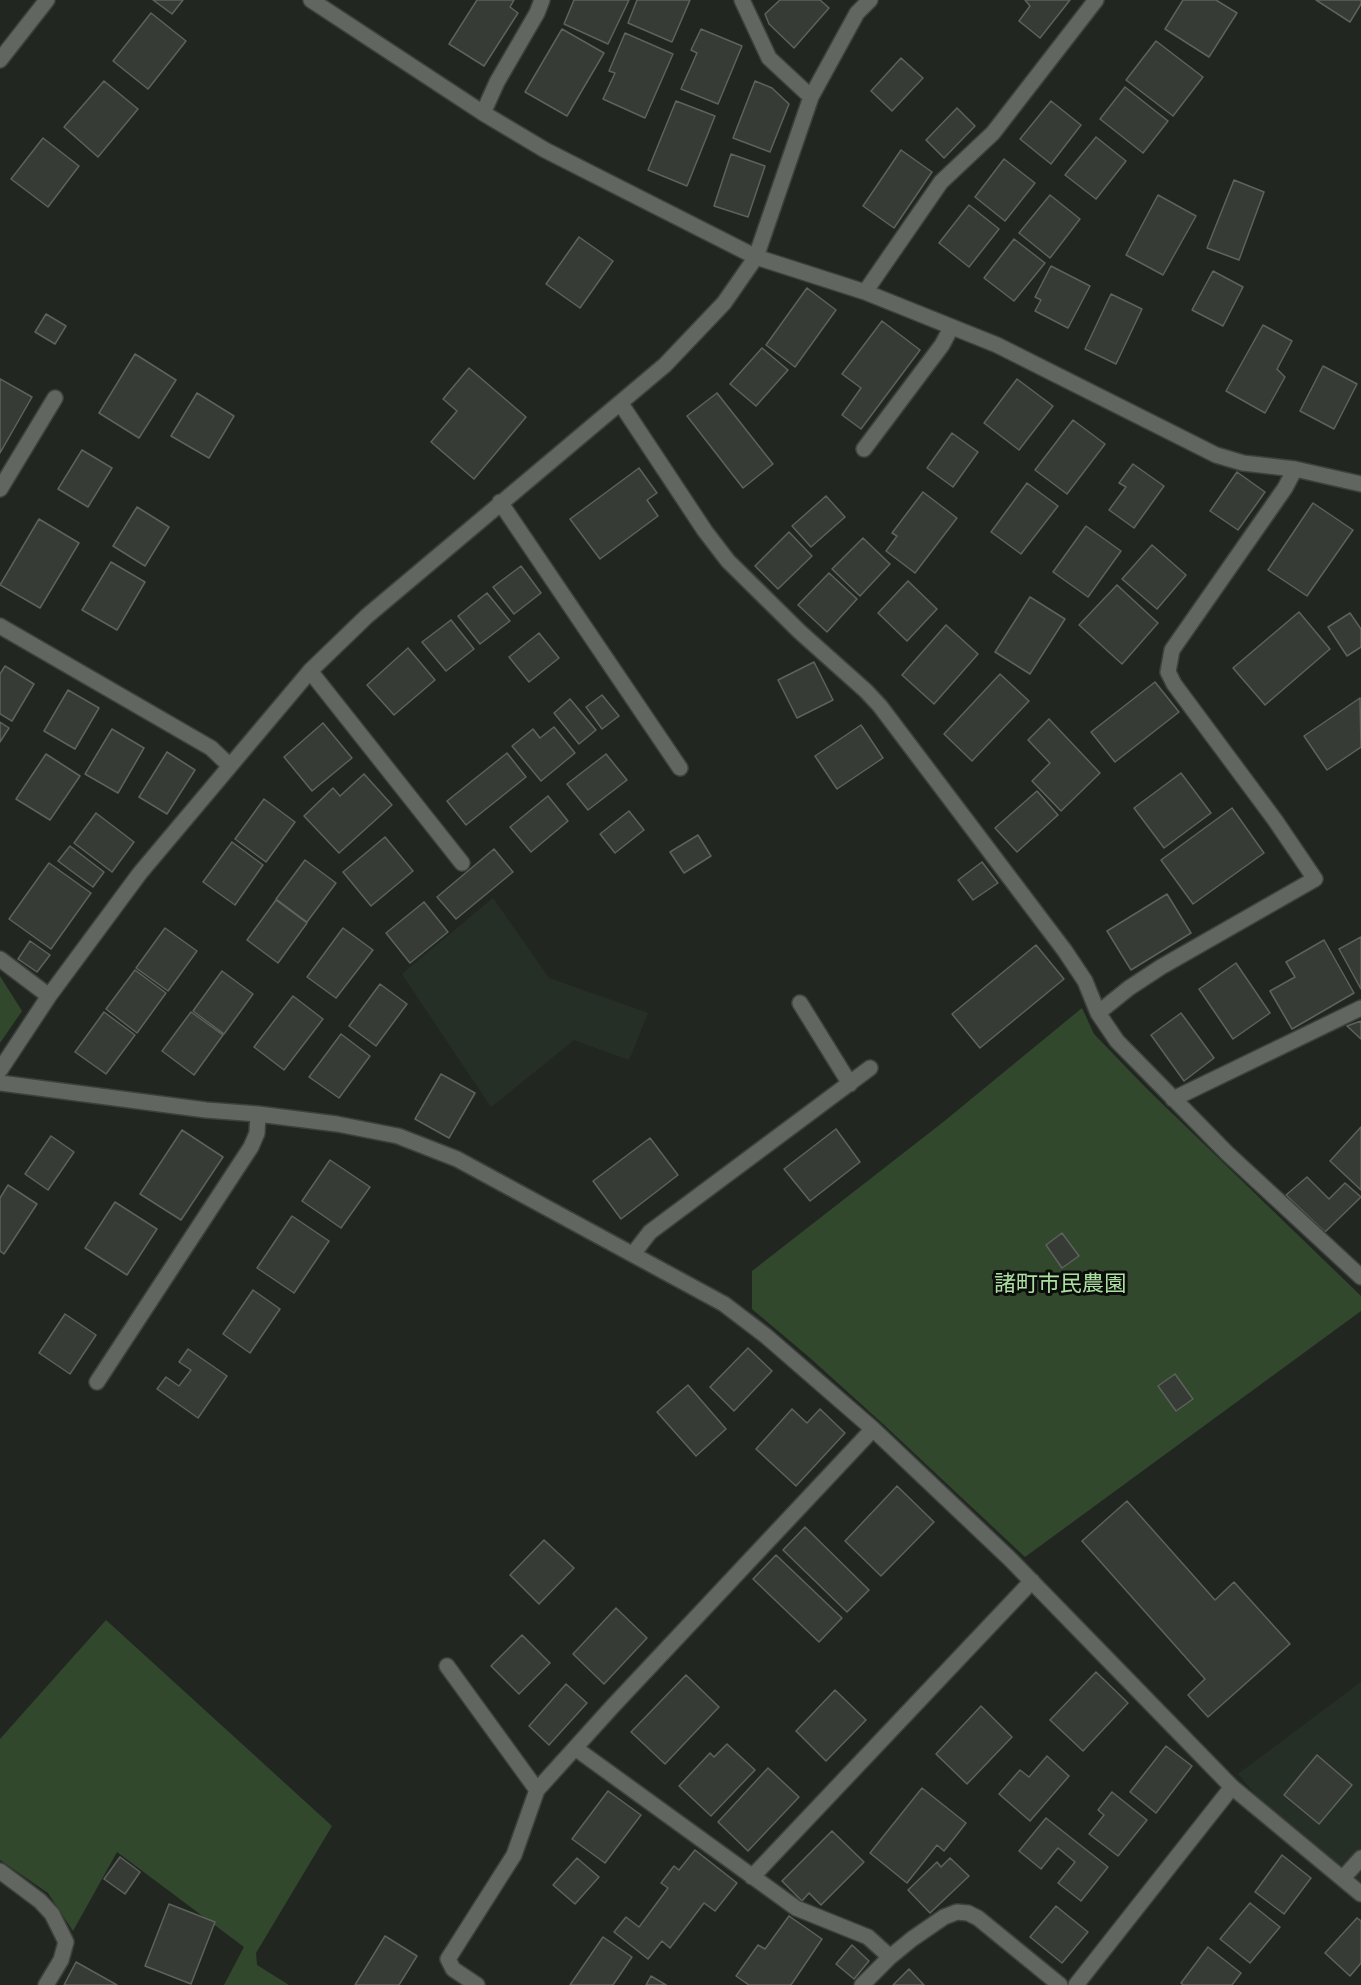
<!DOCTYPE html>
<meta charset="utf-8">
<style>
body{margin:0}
canvas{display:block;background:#222621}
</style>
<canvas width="1361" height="1985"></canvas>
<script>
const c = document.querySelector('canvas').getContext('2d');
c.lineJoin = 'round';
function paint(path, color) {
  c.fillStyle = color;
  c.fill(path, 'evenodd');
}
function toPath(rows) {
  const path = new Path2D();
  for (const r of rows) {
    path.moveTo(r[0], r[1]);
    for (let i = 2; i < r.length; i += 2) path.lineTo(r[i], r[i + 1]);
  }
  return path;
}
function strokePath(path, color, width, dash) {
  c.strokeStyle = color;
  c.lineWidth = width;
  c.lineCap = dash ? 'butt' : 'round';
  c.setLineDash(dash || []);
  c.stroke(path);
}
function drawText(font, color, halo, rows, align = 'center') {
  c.font = font + ' Mulish,"Noto Sans JP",sans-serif';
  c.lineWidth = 6;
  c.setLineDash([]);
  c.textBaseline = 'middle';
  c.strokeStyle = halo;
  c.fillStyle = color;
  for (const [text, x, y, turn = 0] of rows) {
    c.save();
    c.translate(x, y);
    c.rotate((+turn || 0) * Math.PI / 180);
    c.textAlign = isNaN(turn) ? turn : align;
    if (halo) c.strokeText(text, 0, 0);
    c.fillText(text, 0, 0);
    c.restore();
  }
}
const built = toPath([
 [493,898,549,978,648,1013,629,1060,574,1040,491,1107,402,974],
 [1361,1682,1361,1882,1259,1799,1238,1774]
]);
const green = toPath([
 [0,976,22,1011,0,1043],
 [1082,1008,1094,1034,1146,1088,1361,1296,1361,1311,1025,1557,882,1423,809,1357,752,1309,752,1271,942,1123],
 [106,1620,332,1826,256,1953,257,1965,289,1985,224,1985,244,1947,117,1852,73,1931,48,1893,0,1860,0,1739]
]);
const building = toPath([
 [153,0,183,0,172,14,153,0],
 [477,0,514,0,510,7,518,13,484,66,449,44,477,0],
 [574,0,629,0,608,44,564,24,574,0],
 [637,0,690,0,672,42,628,23,637,0],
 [780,0,820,0,829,8,794,48,769,24,765,14,780,0],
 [1025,0,1070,0,1040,38,1019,21,1030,6,1025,0],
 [1183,0,1216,0,1237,13,1209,57,1165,29,1183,0],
 [1316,0,1361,0,1361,4,1350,22,1316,0],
 [151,13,186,41,148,89,113,61,151,13],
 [562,29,604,53,567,116,525,92,562,29],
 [701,29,742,46,718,104,681,89,697,53,691,50,701,29],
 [625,33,673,54,645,118,603,99,615,73,609,71,625,33],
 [1156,41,1203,77,1173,116,1126,80,1156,41],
 [901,58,923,78,892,111,871,91,901,58],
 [104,81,138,109,98,157,64,127,104,81],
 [755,81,772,88,789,104,770,152,733,138,755,81],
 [1125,87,1168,121,1143,153,1100,119,1125,87],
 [676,101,715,116,687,186,648,170,676,101],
 [1051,101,1081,125,1051,164,1020,139,1051,101],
 [957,108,975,126,944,158,926,140,957,108],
 [1096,137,1126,161,1096,199,1065,175,1096,137],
 [43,138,79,166,48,207,11,179,43,138],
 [901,150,932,172,894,228,863,206,901,150],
 [731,154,765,166,748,217,714,206,731,154],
 [1004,159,1035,183,1005,221,975,197,1004,159],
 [1234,180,1264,192,1239,260,1207,248,1234,180],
 [1050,195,1080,219,1050,258,1019,233,1050,195],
 [1158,195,1196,216,1163,275,1126,255,1158,195],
 [969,205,999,229,969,267,939,243,969,205],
 [579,237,613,261,580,308,546,284,579,237],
 [1014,239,1045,263,1014,301,984,278,1014,239],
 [1051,266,1090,286,1068,328,1035,311,1041,300,1035,297,1051,266],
 [1213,271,1243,287,1223,326,1192,310,1213,271],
 [807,288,836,310,795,367,766,345,807,288],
 [1111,294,1142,309,1116,364,1085,349,1111,294],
 [46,314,66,326,55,344,35,332,46,314],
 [882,321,920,350,861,429,842,415,861,388,842,374,882,321],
 [1263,325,1292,341,1277,369,1285,377,1265,413,1226,391,1263,325],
 [762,348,788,370,756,406,730,384,762,348],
 [135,354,176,380,139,438,99,413,135,354],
 [1323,366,1357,384,1334,429,1300,411,1323,366],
 [469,368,526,417,474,479,431,442,457,411,443,399,469,368],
 [0,379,32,397,0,453,0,379],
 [1017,379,1053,406,1019,450,984,423,1017,379],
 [197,393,234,416,209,458,171,436,197,393],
 [717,393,773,464,743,488,687,416,717,393],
 [1073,420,1105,444,1067,494,1035,470,1073,420],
 [952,433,978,452,953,487,927,468,952,433],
 [82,450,112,468,88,507,58,489,82,450],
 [1133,464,1164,486,1134,528,1109,510,1126,487,1119,483,1133,464],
 [639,468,657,493,647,500,658,516,600,559,570,519,639,468],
 [1237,472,1265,492,1238,530,1210,511,1237,472],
 [1027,483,1058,506,1021,554,991,532,1027,483],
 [923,492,957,518,915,573,886,551,897,536,892,533,923,492],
 [826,496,845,517,811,547,792,526,826,496],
 [1313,503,1353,530,1307,596,1268,570,1313,503],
 [137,507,169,527,145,566,113,546,137,507],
 [39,519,79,543,40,608,0,585,39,519],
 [1086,526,1121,551,1088,597,1053,572,1086,526],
 [789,532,812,556,778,589,755,566,789,532],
 [863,538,890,564,860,596,832,569,863,538],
 [1152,545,1186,575,1157,609,1122,579,1152,545],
 [111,562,145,582,117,630,82,610,111,562],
 [521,566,541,593,514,614,493,587,521,566],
 [829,573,857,599,827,632,798,605,829,573],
 [908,581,937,609,907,641,878,613,908,581],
 [1117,585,1158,623,1122,664,1079,625,1117,585],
 [487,593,510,621,480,644,458,616,487,593],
 [1030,597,1065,619,1030,674,995,652,1030,597],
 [1299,612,1330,649,1265,705,1233,668,1299,612],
 [1350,613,1361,629,1361,647,1347,656,1328,627,1350,613],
 [451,620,474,649,446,671,422,642,451,620],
 [946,625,978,654,934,704,902,675,946,625],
 [539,633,559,658,529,682,509,657,539,633],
 [408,648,435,680,394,715,367,685,408,648],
 [814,662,833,700,797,718,778,680,814,662],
 [5,666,34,684,12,721,0,714,0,674,5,666],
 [1000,674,1029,701,972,761,944,734,1000,674],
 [1155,682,1179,712,1115,762,1091,732,1155,682],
 [68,690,99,708,75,749,44,731,68,690],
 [602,695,619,716,602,729,586,707,602,695],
 [1360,698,1361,747,1327,770,1304,736,1360,698],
 [570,699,596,730,579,744,554,713,570,699],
 [1049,719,1100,773,1061,811,1032,781,1050,763,1028,740,1049,719],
 [0,722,9,728,0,742,0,722],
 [323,723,352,758,312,791,284,757,323,723],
 [861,725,883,758,837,789,815,756,861,725],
 [554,727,575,753,541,781,512,746,533,729,540,738,554,727],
 [112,729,144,748,118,793,85,774,112,729],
 [167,752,195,770,167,814,139,797,167,752],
 [507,753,526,777,466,825,447,801,507,753],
 [46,754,80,776,50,820,16,799,46,754],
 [606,754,627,780,588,810,567,784,606,754],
 [1181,773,1211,813,1164,848,1134,808,1181,773],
 [364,774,392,805,339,853,304,816,333,788,340,796,364,774],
 [1037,791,1058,815,1017,852,995,828,1037,791],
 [548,796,568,821,531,852,510,827,548,796],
 [264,799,295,822,266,862,235,839,264,799],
 [1232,808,1264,853,1193,904,1161,860,1232,808],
 [629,811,644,830,615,853,600,834,629,811],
 [96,813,134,842,112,872,74,843,96,813],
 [698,835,711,856,684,873,670,852,698,835],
 [385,837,413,871,371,906,343,872,385,837],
 [232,842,263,865,235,905,203,882,232,842],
 [70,846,104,872,93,887,58,861,70,846],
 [494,849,513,872,456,919,437,897,494,849],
 [305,860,336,883,307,922,276,899,305,860],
 [982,862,998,883,973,900,958,880,982,862],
 [49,863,91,893,51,949,9,919,49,863],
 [1167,894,1191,933,1131,970,1107,931,1167,894],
 [276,900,307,923,278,963,247,940,276,900],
 [424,902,448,932,410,963,386,933,424,902],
 [165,928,197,951,168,991,136,968,165,928],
 [343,928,373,950,336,998,307,977,343,928],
 [1361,937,1361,989,1339,949,1361,937],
 [1324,940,1354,993,1292,1029,1270,991,1295,977,1286,962,1324,940],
 [30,941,50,955,37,972,18,959,30,941],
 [1036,945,1064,979,980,1048,952,1014,1036,945],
 [1236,963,1270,1013,1233,1039,1199,989,1236,963],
 [135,970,166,993,137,1033,106,1009,135,970],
 [222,971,253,994,224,1034,193,1011,222,971],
 [380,984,407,1004,376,1046,349,1026,380,984],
 [293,996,323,1019,284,1070,254,1047,293,996],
 [104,1012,135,1035,106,1074,75,1052,104,1012],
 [191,1012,223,1035,194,1075,162,1051,191,1012],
 [1181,1013,1214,1058,1184,1081,1151,1035,1181,1013],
 [1361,1021,1361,1039,1347,1026,1361,1021],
 [341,1034,370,1056,339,1098,309,1077,341,1034],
 [441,1074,475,1093,449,1138,415,1119,441,1074],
 [1361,1127,1361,1190,1330,1161,1361,1127],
 [836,1129,860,1162,810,1201,784,1169,836,1129],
 [182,1130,223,1157,181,1220,140,1194,182,1130],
 [51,1136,74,1152,48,1190,25,1174,51,1136],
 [650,1138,678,1175,621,1219,593,1181,650,1138],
 [330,1160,370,1187,341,1228,302,1201,330,1160],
 [1307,1177,1329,1199,1345,1183,1361,1197,1325,1232,1286,1195,1307,1177],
 [8,1185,37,1204,4,1254,0,1251,0,1198,8,1185],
 [115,1202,157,1229,127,1275,85,1248,115,1202],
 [292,1216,329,1241,294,1293,257,1268,292,1216],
 [1062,1233,1079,1256,1062,1268,1046,1245,1062,1233],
 [253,1290,280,1309,250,1353,223,1334,253,1290],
 [65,1314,96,1335,70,1374,39,1353,65,1314],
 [748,1348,772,1371,734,1411,710,1387,748,1348],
 [188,1349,227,1376,198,1418,157,1389,166,1377,179,1386,191,1370,179,1362,188,1349],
 [1175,1374,1193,1399,1176,1411,1158,1386,1175,1374],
 [688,1385,726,1429,696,1456,657,1412,688,1385],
 [792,1409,807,1423,820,1409,845,1433,796,1486,756,1449,792,1409],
 [897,1486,934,1522,881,1576,845,1541,897,1486],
 [1127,1501,1215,1600,1234,1582,1290,1644,1208,1717,1188,1695,1205,1679,1082,1541,1127,1501],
 [805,1527,869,1590,847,1612,783,1550,805,1527],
 [544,1540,574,1568,539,1604,510,1575,544,1540],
 [776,1555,842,1618,819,1642,753,1579,776,1555],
 [616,1608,647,1638,604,1684,573,1654,616,1608],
 [522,1635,550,1663,519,1694,491,1666,522,1635],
 [1096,1672,1128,1703,1083,1751,1050,1720,1096,1672],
 [686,1675,719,1707,665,1764,631,1732,686,1675],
 [566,1684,587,1703,549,1745,529,1726,566,1684],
 [835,1690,866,1720,826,1761,796,1731,835,1690],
 [981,1706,1012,1737,967,1784,936,1754,981,1706],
 [727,1744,755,1770,711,1816,679,1786,710,1753,714,1757,727,1744],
 [1166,1746,1192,1766,1156,1813,1130,1792,1166,1746],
 [1317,1755,1352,1785,1319,1824,1284,1795,1317,1755],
 [1047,1756,1069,1776,1030,1821,999,1794,1020,1770,1029,1777,1047,1756],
 [768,1768,799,1797,748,1851,718,1822,768,1768],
 [922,1788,966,1823,944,1851,937,1845,907,1883,870,1853,922,1788],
 [608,1791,641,1815,605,1863,572,1839,608,1791],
 [1112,1792,1147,1820,1118,1856,1089,1834,1104,1815,1098,1810,1112,1792],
 [1046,1818,1108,1867,1081,1901,1058,1883,1075,1862,1058,1848,1041,1869,1019,1851,1046,1818],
 [832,1831,864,1862,821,1905,809,1893,802,1901,782,1881,832,1831],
 [695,1850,737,1883,715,1911,704,1903,670,1948,662,1941,648,1959,614,1932,626,1917,639,1927,668,1888,661,1883,674,1866,679,1870,695,1850],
 [1282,1855,1311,1878,1284,1914,1255,1892,1282,1855],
 [120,1857,140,1872,125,1894,104,1879,120,1857],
 [577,1858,599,1877,575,1904,553,1885,577,1858],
 [950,1858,969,1876,930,1913,908,1890,937,1862,941,1867,950,1858],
 [1250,1903,1280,1927,1250,1963,1220,1939,1250,1903],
 [169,1904,215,1922,191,1984,145,1966,169,1904],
 [1056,1906,1088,1932,1062,1963,1030,1937,1056,1906],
 [789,1916,822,1939,791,1985,749,1985,736,1976,758,1945,765,1949,789,1916],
 [1357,1918,1361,1921,1361,1963,1350,1976,1325,1953,1357,1918],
 [385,1936,417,1956,399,1985,355,1985,385,1936],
 [603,1937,632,1957,613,1985,570,1985,603,1937],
 [852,1945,869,1961,854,1979,836,1964,852,1945],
 [1208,1947,1241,1973,1232,1985,1183,1985,1181,1983,1208,1947],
 [76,1962,117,1985,64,1985,76,1962],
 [909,1969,924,1985,893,1985,909,1969],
 [651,1976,666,1985,646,1985,651,1976]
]);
const minor = toPath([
 [311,0,483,113,545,150,756,257,865,292,997,345,1216,455,1243,463,1295,469,1361,484],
 [742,0,769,58,811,97],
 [0,60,47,0],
 [483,113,497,82,537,13,542,0],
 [865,292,941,182,993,133,1096,0],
 [621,404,705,531,728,561,800,632,866,691,880,706,1065,951,1085,981,1098,1013,1117,1041,1227,1153,1361,1277],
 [864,449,942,345,951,328],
 [0,489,55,398],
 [500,502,680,768],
 [0,626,211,748,230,766],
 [310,671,462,863],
 [0,959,49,996],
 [800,1003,850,1084],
 [1098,1013,1129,988,1161,967,1315,879,1275,820,1174,684,1168,672,1172,650,1285,488,1295,469],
 [0,1070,49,996,140,873,310,671,367,616,665,365,724,303,756,257,811,97,857,13,870,0],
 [0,1083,206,1110,258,1114,337,1124,398,1136,457,1159,724,1304,766,1336,873,1429,1010,1559,1232,1787,1361,1894],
 [1173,1099,1361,1008],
 [633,1254,650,1232,870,1068],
 [97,1382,251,1147,257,1133,258,1114],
 [447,1666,537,1790],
 [575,1748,796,1908,868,1937,890,1957],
 [0,1871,40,1901,52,1914,66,1942,61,1960,46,1985],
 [752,1877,1032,1581],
 [1343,1878,1361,1858],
 [477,1985,453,1969,448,1959,514,1855,537,1790,612,1707,873,1429],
 [862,1985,890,1957,912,1939,944,1917,957,1912,968,1913,978,1918,1060,1985],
 [1076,1985,1232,1787]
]);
const parkNames = [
 ["諸町市民農園",1060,1284]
];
paint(built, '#262f25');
paint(green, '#31482d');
paint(building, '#373b36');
strokePath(building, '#5d625c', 1.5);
strokePath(minor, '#3d413c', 18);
strokePath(minor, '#616660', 15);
drawText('22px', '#abe0a1', '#0c0e0c', parkNames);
</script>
